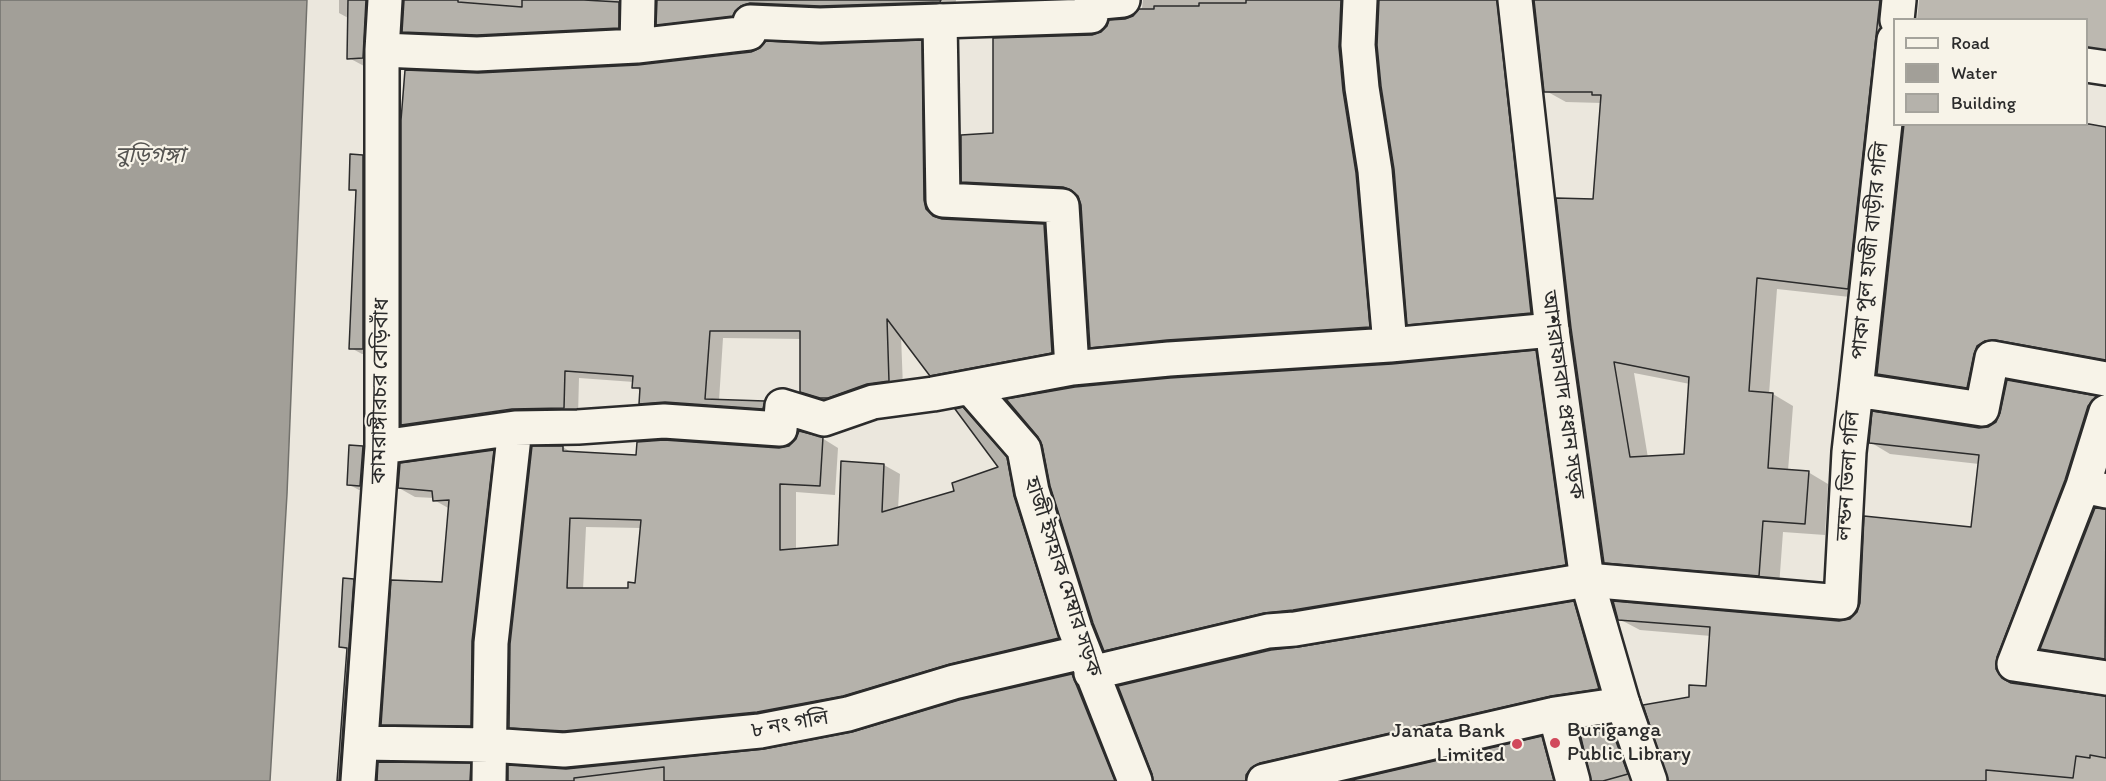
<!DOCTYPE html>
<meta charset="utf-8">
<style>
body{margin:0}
#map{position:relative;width:2106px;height:781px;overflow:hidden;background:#ebe7dd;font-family:Itim,sans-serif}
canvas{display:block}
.legend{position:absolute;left:1893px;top:18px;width:195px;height:108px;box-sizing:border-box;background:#f7f3e8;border:2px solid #a5a39c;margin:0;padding:8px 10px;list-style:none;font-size:18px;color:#2b2b2b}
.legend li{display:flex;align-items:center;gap:12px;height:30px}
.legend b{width:30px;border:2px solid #a5a39c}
</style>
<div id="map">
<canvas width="2106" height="781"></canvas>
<ul class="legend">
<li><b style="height:8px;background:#f7f3e8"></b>Road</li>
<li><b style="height:16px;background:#a29f98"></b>Water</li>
<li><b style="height:16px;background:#b5b2ab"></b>Building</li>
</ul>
</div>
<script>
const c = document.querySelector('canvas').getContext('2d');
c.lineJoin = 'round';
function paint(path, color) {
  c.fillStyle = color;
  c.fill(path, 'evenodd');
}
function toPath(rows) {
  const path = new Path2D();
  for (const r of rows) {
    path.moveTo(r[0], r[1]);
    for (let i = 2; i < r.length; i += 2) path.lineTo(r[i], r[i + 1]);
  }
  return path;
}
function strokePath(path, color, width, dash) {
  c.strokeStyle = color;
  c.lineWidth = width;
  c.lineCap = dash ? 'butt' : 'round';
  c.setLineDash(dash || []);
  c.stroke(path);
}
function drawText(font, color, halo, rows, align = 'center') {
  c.font = font + ' Itim,"Noto Sans Bengali",sans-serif';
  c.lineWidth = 4.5;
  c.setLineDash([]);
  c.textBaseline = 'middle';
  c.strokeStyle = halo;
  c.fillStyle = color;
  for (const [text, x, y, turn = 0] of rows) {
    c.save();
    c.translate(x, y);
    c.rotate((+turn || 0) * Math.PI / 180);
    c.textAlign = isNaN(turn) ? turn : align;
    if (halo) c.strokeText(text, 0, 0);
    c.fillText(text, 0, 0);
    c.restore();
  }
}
const water = toPath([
 [0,0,307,0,287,494,270,781,0,781,0,0]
]);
const shadow = toPath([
 [339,0,383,0,378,66,364,66,349,58,350,19,339,13],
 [405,0,636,0,633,36,418,40,403,31],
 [658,0,956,0,955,10,673,33,658,24],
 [996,0,1100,0,1015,11],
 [1143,0,1366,0,1389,338,1111,358,1091,347,1082,205,1080,198,983,193,963,181,994,135,1092,36,1135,16,1142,8],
 [1380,0,1521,0,1551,324,1429,335,1408,324],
 [1535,0,1904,0,1868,299,1777,289,1769,394,1773,394,1793,406,1788,471,1808,472,1828,484,1825,535,1783,532,1779,587,1625,573,1605,562,1595,200,1602,103,1566,102,1546,91],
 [1634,373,1690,384,1685,455,1648,458],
 [1919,0,2106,0,2106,58,2086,65,2086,20,1917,20],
 [921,42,935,50,938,209,940,218,942,220,1044,225,1058,233,1066,360,945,383,931,374,901,335,903,388,835,405,816,399,801,391,801,339,723,338,719,401,764,402,778,410,777,416,655,411,641,403,641,391,634,387,634,382,579,378,578,416,416,433,402,425,478,74,638,66,821,45],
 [2106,128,2106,367,2016,350,1987,398,1898,385,1878,373],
 [363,156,374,163,374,354,362,354,351,348,358,193,351,189],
 [1536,352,1554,363,1584,575,1124,660,1105,650,1392,365],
 [2008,382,2096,398,2106,403,2016,669,2016,681,2018,685,2106,698,2106,781,1670,781,1690,698,1708,687,1711,636,1640,630,1619,619,1839,622,1850,620,1973,529,1979,464,1890,454,1870,442,1989,428,1997,423,2002,414],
 [963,409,979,419,1022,468,1074,647,774,721,526,736,510,727,563,447,572,453,638,457,779,449,822,438,838,448,835,495,796,492,796,550,839,546,843,463,884,465,900,474,898,509,956,492,1001,468],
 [586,527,641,528,637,584,629,590,583,590],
 [363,447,374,453,371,491,359,490,348,484],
 [493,452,509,460,486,734,398,733,382,724,443,584,450,509,434,500,434,498,415,497,399,488],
 [2096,509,2106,510,2106,667,2062,660,2042,648],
 [353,580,373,592,360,781,339,781,348,651,341,646],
 [1573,603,1594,614,1618,700,1270,781,1155,781,1298,649],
 [1072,675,1092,687,1130,781,508,781,509,767,566,770,764,751,852,734],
 [1610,726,1630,738,1645,781,1593,781],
 [1541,738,1561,750,1570,781,1354,781],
 [470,765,490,777,490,781,378,781]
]);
const building = toPath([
 [348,0,366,0,363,58,347,59,348,0],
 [404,0,458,0,458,2,522,7,522,0,584,0,619,2,619,28,477,35,402,32,404,0],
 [657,0,941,0,940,2,820,6,750,3,741,6,735,11,733,16,656,25,657,0],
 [1246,0,1341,0,1339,47,1343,91,1356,173,1370,327,1167,340,1090,348,1081,205,1078,196,1071,190,1063,187,961,182,961,135,993,133,993,38,1092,35,1101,32,1107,26,1109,20,1125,19,1133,16,1139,9,1154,9,1154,6,1199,6,1199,3,1246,3,1246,0],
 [1379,0,1497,0,1531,313,1407,325,1394,169,1381,86,1377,45,1379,0],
 [1534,0,1880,0,1848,289,1757,278,1749,391,1773,393,1768,468,1809,471,1805,524,1763,521,1759,576,1604,563,1571,328,1556,198,1593,199,1601,95,1592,95,1592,92,1544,92,1534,0],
 [1614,362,1689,377,1684,454,1630,457,1614,362],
 [922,40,924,200,926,209,933,216,942,219,1044,224,1052,353,930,376,887,319,889,381,867,384,828,398,820,398,800,392,800,331,710,331,705,399,765,401,763,409,665,402,639,404,640,388,632,388,633,376,565,371,564,408,512,409,401,425,401,120,405,70,478,73,638,65,751,52,760,48,766,41,821,44,922,40],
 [1904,124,2089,124,2106,127,2106,360,1995,340,1985,341,1977,346,1974,354,1967,388,1877,374,1904,124],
 [350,154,363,155,363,349,349,349,356,190,349,190,350,154],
 [1536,350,1566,565,1293,610,1264,613,1104,651,1093,623,1050,486,1042,445,1038,437,1006,399,1075,387,1170,378,1392,364,1536,350],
 [2007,380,2097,396,2088,406,2065,480,1997,657,1996,669,2002,678,2011,683,2106,696,2106,758,2090,755,2090,758,2076,756,2073,778,1986,770,1986,781,1668,781,1643,705,1689,697,1689,685,1706,686,1710,627,1618,620,1613,601,1839,621,1850,619,1857,612,1860,603,1864,516,1971,527,1979,455,1869,443,1872,411,1979,428,1988,427,1996,422,2000,413,2007,380],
 [963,407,1007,457,1014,496,1059,638,950,664,843,696,757,712,564,731,509,728,510,644,532,446,563,446,563,451,636,455,637,442,664,440,779,448,789,446,796,439,799,431,823,437,820,486,780,484,780,550,838,545,841,461,884,464,882,512,954,491,952,483,998,467,955,409,963,407],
 [570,518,641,520,635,583,628,582,628,588,567,588,570,518],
 [349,445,363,446,360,486,347,485,349,445],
 [494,450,472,641,471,726,381,725,391,580,442,582,449,500,433,501,432,491,398,488,400,463,494,450],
 [2095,508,2106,509,2105,659,2040,649,2095,508],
 [343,578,354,579,339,781,337,781,347,648,339,647,343,578],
 [1574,601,1599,689,1551,696,1260,763,1251,768,1246,775,1246,781,1153,781,1152,774,1118,686,1271,650,1298,647,1574,601],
 [1072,674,1115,781,664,781,664,767,574,778,574,781,508,781,508,765,566,769,764,749,852,732,959,700,1072,674],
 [1610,725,1628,774,1603,781,1591,781,1579,729,1610,725],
 [1542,736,1554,781,1348,781,1542,736],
 [378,762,471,763,470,781,377,781,378,762]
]);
const minor = toPath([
 [1360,0,1358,45,1362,88,1375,171,1390,345],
 [1897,20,1899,0],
 [940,21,943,200,1062,206,1072,368],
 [637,46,638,0],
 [382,50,477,54,637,46,749,33,750,22,820,25,1091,16,1091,3,1123,0],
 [2086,65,2106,68],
 [970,387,1024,449,1032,491,1075,629,1135,781],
 [1856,390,1894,40],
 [2106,412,2083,486,2106,491],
 [382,447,515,428,578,427,664,421,780,429,782,406,824,419,873,402,933,394,1072,368,1169,359,1390,345,1552,330],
 [2083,486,2014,664,2106,678],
 [1091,673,1268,631,1295,629,1587,580,1841,602,1849,452,1856,390,1982,409,1992,358,2106,379],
 [1555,714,1573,781],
 [361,743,489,745,564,750,760,731,848,714,954,682,1083,652],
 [358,781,382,447,382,50,385,0],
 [489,781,491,643,515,428],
 [1264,781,1555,714,1623,704]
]);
const tertiary = toPath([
 [1515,0,1552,330,1587,580,1623,704,1650,781]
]);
const markers = [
 [1555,743,6,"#d1495b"],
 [1517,744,6,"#d1495b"]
];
const streetNames = [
 ["পাকা পুল হাজী বাড়ীর গলি",1871,251,-84],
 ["কামরাঙ্গীরচর বেড়িবাঁধ",381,391,-89],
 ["আশরাফাবাদ প্রধান সড়ক",1562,395,82],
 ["লন্ডন ভিলা গলি",1849,476,-86],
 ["হাজী ইসহাক মেম্বার সড়ক",1062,577,72],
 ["৮ নং গলি",790,725,-10]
];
const poiNames = [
 ["Buriganga",1567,731],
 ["Public Library",1567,755],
 ["Janata Bank",1505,732,"right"],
 ["Limited",1505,756,"right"]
];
const waterNames = [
 ["বুড়িগঙ্গা",150,156]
];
paint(water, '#a29f98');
strokePath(water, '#72716c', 1.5);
paint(shadow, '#0003');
paint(building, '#b5b2ab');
strokePath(building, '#2b2b2b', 1.5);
strokePath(minor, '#2b2b2b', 38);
strokePath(tertiary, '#2b2b2b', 38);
strokePath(minor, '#f7f3e8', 33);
strokePath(tertiary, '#f7f3e8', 33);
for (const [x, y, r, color] of markers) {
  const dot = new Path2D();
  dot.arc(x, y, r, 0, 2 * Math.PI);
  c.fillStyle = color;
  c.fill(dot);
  strokePath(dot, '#f7f3e8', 2);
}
drawText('21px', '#2b2b2b', '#f7f3e8', streetNames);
drawText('21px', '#2b2b2b', '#f7f3e8', poiNames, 'left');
drawText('italic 22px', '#555451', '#f7f3e8', waterNames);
</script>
